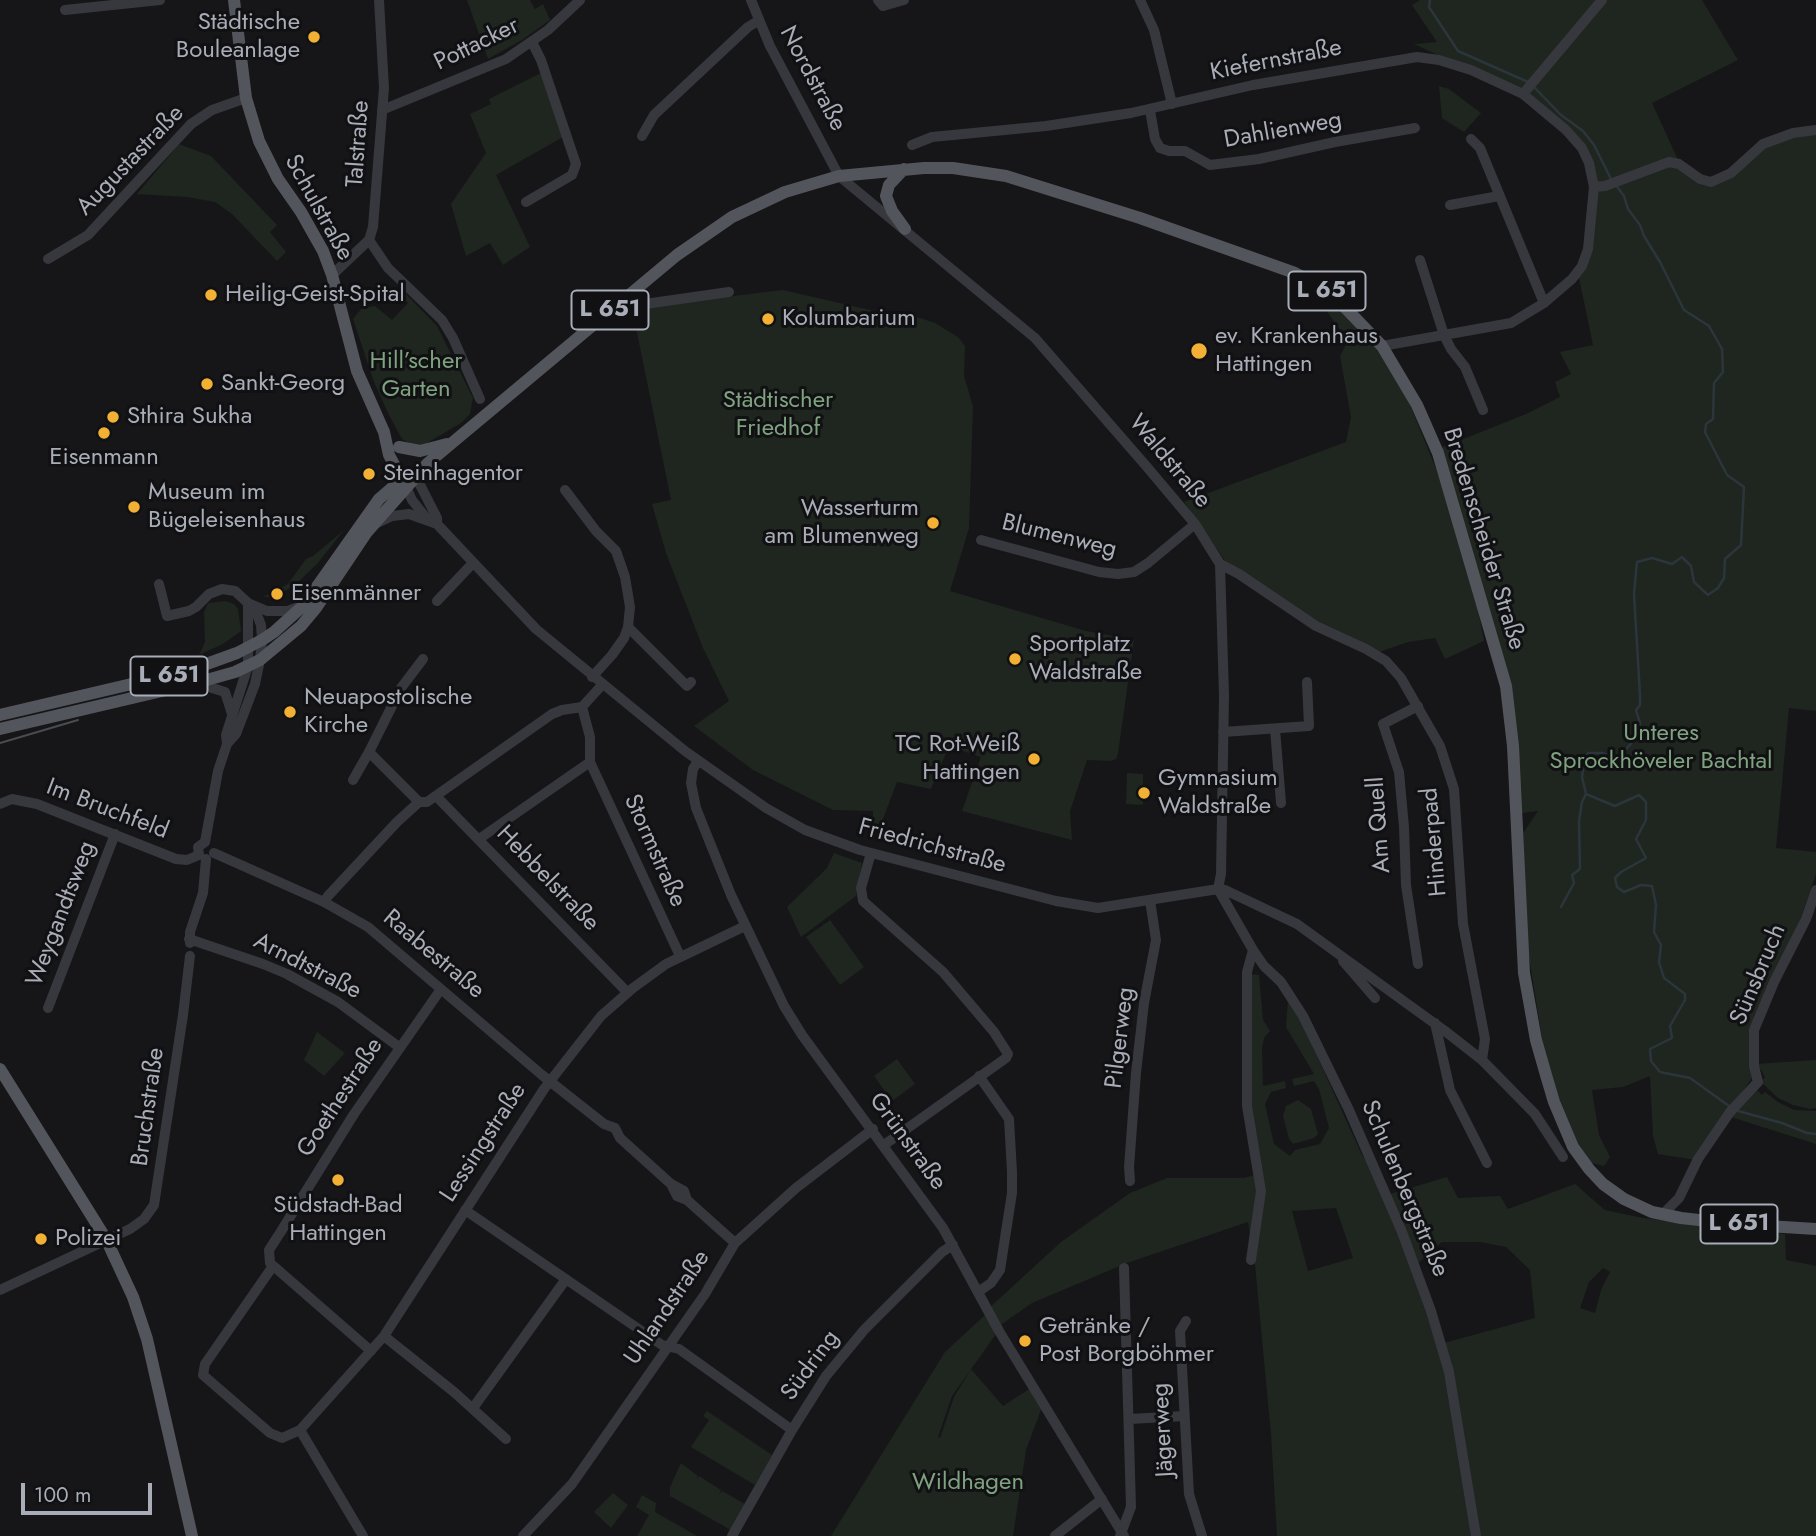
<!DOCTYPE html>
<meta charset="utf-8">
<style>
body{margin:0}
#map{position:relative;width:1816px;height:1536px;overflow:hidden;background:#161618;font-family:Jost,sans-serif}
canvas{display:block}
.scale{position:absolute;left:21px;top:1483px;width:131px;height:32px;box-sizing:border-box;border:4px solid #a8adb8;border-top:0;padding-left:9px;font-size:21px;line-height:24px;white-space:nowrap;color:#a8adb8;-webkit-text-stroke:5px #111113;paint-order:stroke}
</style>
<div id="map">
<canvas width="1816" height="1536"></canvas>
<div class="scale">100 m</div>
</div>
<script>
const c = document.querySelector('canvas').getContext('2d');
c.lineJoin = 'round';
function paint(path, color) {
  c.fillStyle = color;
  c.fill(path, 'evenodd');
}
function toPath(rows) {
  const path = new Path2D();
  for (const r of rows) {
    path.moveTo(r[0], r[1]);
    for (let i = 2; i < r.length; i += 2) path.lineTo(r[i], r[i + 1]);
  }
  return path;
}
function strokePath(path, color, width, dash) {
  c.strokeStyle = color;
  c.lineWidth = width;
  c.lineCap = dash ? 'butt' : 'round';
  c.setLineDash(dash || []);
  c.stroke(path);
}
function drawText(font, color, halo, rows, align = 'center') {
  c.font = font + ' Jost,sans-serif';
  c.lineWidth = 6;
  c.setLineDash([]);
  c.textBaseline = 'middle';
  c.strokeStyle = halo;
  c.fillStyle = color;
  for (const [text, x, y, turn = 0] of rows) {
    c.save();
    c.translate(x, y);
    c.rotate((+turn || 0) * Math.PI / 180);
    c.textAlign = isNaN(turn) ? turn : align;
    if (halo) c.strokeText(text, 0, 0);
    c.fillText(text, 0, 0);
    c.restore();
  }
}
const green = toPath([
 [467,0,530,0,535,9,543,4,550,20,522,40,488,59],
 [1420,0,1702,0,1738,60,1652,103,1684,173,1691,178,1725,178,1757,148,1816,131,1816,711,1789,708,1776,848,1816,852,1816,874,1796,932,1751,1031,1752,1078,1696,1160,1658,1154,1653,1136,1650,1076,1623,1087,1592,1090,1599,1135,1610,1157,1604,1166,1588,1162,1577,1144,1548,1076,1526,938,1523,833,1538,811,1522,813,1485,596,1441,448,1526,414,1560,397,1555,382,1571,374,1560,352,1593,345,1578,273,1597,184,1583,156,1546,109,1473,71,1414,44,1437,42,1412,5],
 [541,73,563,137,496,175,530,247,503,265,490,243,466,256,451,204,486,153,470,114,491,104,489,99],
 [1439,86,1449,89,1481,113,1464,132,1442,118],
 [179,144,211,156,277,225,270,232,286,252,277,261,232,214,215,202,187,197,137,194],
 [783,290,892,315,909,320,911,324,914,316,935,323,958,337,965,346,964,376,973,406,969,528,950,591,1086,631,1134,640,1118,753,1116,759,1110,761,1087,760,1070,811,1072,840,962,811,981,757,949,746,931,789,897,782,878,832,873,831,873,811,833,810,753,770,694,726,729,701,703,648,666,553,652,504,671,500,632,308],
 [1320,292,1334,301,1372,340,1406,395,1443,486,1474,589,1484,641,1445,659,1435,638,1408,642,1379,652,1319,625,1228,565,1184,502,1346,442,1351,417,1340,356,1348,341,1321,303],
 [406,294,437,326,473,398,470,414,461,423,422,446,412,445,402,439,389,415,374,382,353,319,362,308,375,306,392,320,408,303,403,298],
 [344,530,317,564,295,585,275,597,263,597,288,584,306,559,313,556],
 [225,601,234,604,238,609,241,631,223,644,199,655,205,642,204,612,208,603],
 [1127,773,1143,774,1143,805,1126,804],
 [834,853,862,863,856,896,801,937,787,907,827,868],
 [830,920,864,967,840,985,806,937],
 [1249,974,1259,975,1263,1020,1270,1031,1264,1038,1262,1048,1263,1086,1285,1081,1286,1088,1271,1092,1265,1104,1274,1144,1290,1156,1295,1150,1320,1144,1329,1128,1319,1089,1314,1081,1294,1086,1292,1079,1314,1074,1286,1027,1288,1000,1300,1019,1362,1155,1390,1194,1447,1177,1458,1198,1500,1196,1508,1209,1575,1184,1605,1210,1643,1218,1785,1234,1786,1260,1816,1266,1816,1536,1277,1536,1271,1434,1255,1265,1248,1222,1127,1263,1032,1303,999,1326,988,1309,1061,1242,1130,1193,1167,1178,1244,1178,1262,1173,1249,1110],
 [1336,1208,1353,1258,1308,1271,1292,1211],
 [1442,1242,1480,1242,1506,1247,1530,1270,1535,1318,1444,1343,1418,1263],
 [1603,1268,1610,1272,1601,1290,1595,1313,1580,1308,1589,1282],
 [317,1032,345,1053,324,1076,304,1060],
 [897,1059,915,1084,892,1101,874,1076],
 [1816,1060,1816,1108,1810,1109,1793,1105,1778,1098,1762,1083,1761,1080,1765,1078,1761,1069,1757,1071,1755,1064],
 [1755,1088,1762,1095,1765,1092,1778,1102,1794,1110,1816,1111,1816,1144,1728,1116],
 [1298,1100,1311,1109,1318,1134,1314,1138,1293,1144,1289,1139,1283,1116,1286,1106],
 [985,1315,996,1334,952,1396,938,1437,940,1438,954,1397,971,1369,1003,1406,1031,1388,1042,1407,1026,1450,1013,1536,831,1536,945,1352],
 [707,1411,772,1455,755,1485,691,1447,709,1420,703,1416],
 [681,1463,698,1476,697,1479,699,1476,721,1490,719,1495,722,1491,745,1504,731,1530,670,1496,670,1487],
 [613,1493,628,1505,611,1528,594,1512],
 [642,1495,656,1503,655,1512,697,1536,637,1536,649,1515,636,1507]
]);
const stream = toPath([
 [1430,0,1429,7,1458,51,1528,82],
 [1533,86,1561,115,1583,131,1594,145,1611,179],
 [1615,184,1624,196,1628,209,1640,225,1644,236,1660,262,1684,310,1709,326,1722,349,1723,372,1714,383,1713,419,1706,424,1705,432,1727,475,1744,487,1741,545,1725,559,1724,578,1718,588,1708,595,1694,582,1691,566,1682,557,1672,564,1652,558,1637,562,1634,594,1640,695,1640,705,1636,710,1640,723,1638,735,1623,753,1612,758,1603,753,1588,753,1584,761,1582,777,1586,794,1615,806,1639,795,1646,802,1646,820,1636,839,1646,858,1621,872,1615,878,1617,887,1624,892,1641,885,1652,886,1656,905,1654,932,1661,945,1659,962,1664,978,1685,994,1685,1000,1670,1026,1672,1038,1650,1049,1651,1061,1660,1072,1690,1078,1729,1106],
 [1561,907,1574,883,1572,875,1580,869,1579,821,1582,802,1586,794],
 [1738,1111,1782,1123,1807,1133,1816,1134]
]);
const minor = toPath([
 [751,0,770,46,839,176,1035,338,1147,467,1195,524,1220,564,1224,696,1221,874,1218,889],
 [878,0,883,6,904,0],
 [1140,0,1154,30,1172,104],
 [65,10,160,0],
 [382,110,506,59,548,30,580,0],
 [1150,110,1155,139,1160,148,1169,151,1185,151,1210,165,1259,159,1335,142,1415,128],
 [642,136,654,115,748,27,758,21],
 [1471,139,1480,148,1544,303],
 [912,145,932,137,1046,126,1131,113,1253,85,1417,57,1439,60,1471,70,1523,94,1602,0],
 [1594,187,1605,186,1669,162,1679,164,1700,179,1711,182,1731,173,1763,144,1793,133,1816,130],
 [526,202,572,175,576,164,541,60,532,42],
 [1450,205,1499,196],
 [369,240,388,268,442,320,453,338,480,399],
 [48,259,88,235,191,124,212,110,246,98],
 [1420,260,1444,335,1451,349,1465,367,1483,410],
 [332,275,369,240,373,227,384,88,379,0],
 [624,298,631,306,729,292],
 [1382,346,1511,323,1544,303,1572,279,1582,266,1588,249,1594,187,1589,163,1582,148,1566,130,1523,94],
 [416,477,437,518,437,524,536,629,685,751,766,808,805,830,860,850,1056,901,1098,908,1218,889,1225,890,1297,924,1445,1031,1482,1060,1535,1114,1563,1157],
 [406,487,412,500,427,519],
 [565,490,596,531,616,551,625,577,630,607,628,627,624,638,612,655,592,677],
 [377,523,392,516,409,514,437,524],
 [981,540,1099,572,1118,574,1134,572,1148,563,1195,524],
 [1220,564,1239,574,1316,626,1366,649,1386,661,1401,678,1440,746,1454,789,1463,924,1485,1039,1482,1060],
 [159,584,167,616,189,611,196,607,209,594,222,589,235,591,248,603,267,611,288,611,301,606],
 [437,601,472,564],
 [628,627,687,686,691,682],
 [196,683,225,692,232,714],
 [1275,729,1281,803],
 [1223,732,1309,726,1307,682],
 [227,744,236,734,255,684,260,660,262,640,261,625,254,607],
 [698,761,693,769,691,783,696,808,731,895,784,1006,802,1035,943,1228,999,1331,1124,1536],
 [590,762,680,956],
 [353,780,369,752],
 [436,796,627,992],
 [419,802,369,752,401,688,423,659],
 [0,804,12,799,37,804,176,859,187,860,199,855],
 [479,839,590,762,590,737,582,707],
 [214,853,324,902,368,927,542,1075,604,1124,615,1128,620,1138,671,1184,684,1191,687,1200],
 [871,853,861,888,863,901,943,972,994,1032,1008,1054,1006,1058,884,1145],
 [199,855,198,847,205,842,218,771,227,744,226,735,248,666,248,603],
 [1218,889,1253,950,1264,966,1281,982,1303,1016,1349,1110,1402,1232,1431,1311,1449,1372,1476,1536],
 [324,902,328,896,397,822,419,802,427,802,552,714,562,710,582,707,602,685],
 [189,939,263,964,287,974,338,1002,399,1047],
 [190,943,190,932,203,893,206,859],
 [1343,961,1375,998],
 [1418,964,1406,885,1404,827,1399,772,1383,724,1418,706],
 [48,1008,115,834],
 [1435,1023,1450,1090,1487,1163],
 [1130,1181,1129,1167,1136,1073,1144,1003,1156,940,1150,900],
 [671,1184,677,1196,687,1200,735,1243],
 [465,1210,662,1345,679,1349,792,1430],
 [1663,1214,1679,1198,1698,1159,1730,1112,1758,1082,1754,1066,1754,1030,1774,982,1806,919,1816,890],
 [280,1233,354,1114,441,989],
 [278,1236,269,1250,270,1263,371,1351],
 [1251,1260,1261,1191,1247,1106,1247,972,1253,950],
 [273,1266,205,1364,203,1375,270,1433,282,1438,300,1430,384,1336,544,1089,601,1016,633,988,666,964,745,926],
 [0,1290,130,1229,144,1219,154,1205,183,1015,190,956],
 [978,1292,991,1283,1000,1270,1012,1193,1012,1172,1009,1119,979,1076],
 [1186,1321,1180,1331,1189,1494,1202,1536],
 [384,1336,454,1392,506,1439],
 [473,1408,566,1279],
 [1130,1419,1184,1416],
 [300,1430,363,1536],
 [523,1536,572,1484,705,1294,735,1243,796,1188,873,1129],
 [732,1536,792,1430,826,1376,864,1330,942,1252,953,1245],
 [1055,1536,1102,1499],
 [1120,1536,1131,1507,1124,1268]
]);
const major = toPath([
 [234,0,246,98,259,141,278,179,301,212,323,251,332,275,357,371,384,432,389,455,406,487],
 [904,169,889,185,886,196,892,211,905,229],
 [399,447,420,451,447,444],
 [0,715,187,671,237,653,262,640,274,632,304,605,379,499,408,474],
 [0,729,196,683,235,672,260,660,301,626,316,608,367,532,428,463,677,255,732,217,785,192,839,176,924,168,953,168,1006,176,1140,218,1295,273,1319,285,1336,298,1382,346,1417,405,1438,453,1506,686,1513,746,1524,973,1536,1040,1546,1075,1554,1102,1573,1147,1589,1169,1603,1184,1624,1199,1652,1212,1681,1218,1735,1224,1816,1229],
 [0,1069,106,1239,133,1297,147,1339,192,1536]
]);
const tram = toPath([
 [0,743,78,720]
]);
const markers = [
 [314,37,7,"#f2b134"],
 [211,295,7,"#f2b134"],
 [768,319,7,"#f2b134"],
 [1199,351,9,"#f2b134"],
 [207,384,7,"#f2b134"],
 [113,417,7,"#f2b134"],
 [104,433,7,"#f2b134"],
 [369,474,7,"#f2b134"],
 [134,507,7,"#f2b134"],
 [933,523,7,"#f2b134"],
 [277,594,7,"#f2b134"],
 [1015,659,7,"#f2b134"],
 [290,712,7,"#f2b134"],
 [1034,759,7,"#f2b134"],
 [1144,793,7,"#f2b134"],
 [338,1180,7,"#f2b134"],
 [41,1239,7,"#f2b134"],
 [1025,1341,7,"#f2b134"]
];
const shields = [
 [1327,291,77],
 [610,310,77],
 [169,676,77],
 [1739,1224,77]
];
const shieldNames = [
 ["L 651",1327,291],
 ["L 651",610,310],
 ["L 651",169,676],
 ["L 651",1739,1224]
];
const poiNames = [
 ["Städtische",300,23,"right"],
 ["Bouleanlage",300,51,"right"],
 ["Heilig-Geist-Spital",225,295],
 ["Kolumbarium",782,319],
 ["ev. Krankenhaus",1215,337],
 ["Hattingen",1215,365],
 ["Sankt-Georg",221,384],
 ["Sthira Sukha",127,417],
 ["Eisenmann",104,458,"center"],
 ["Steinhagentor",383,474],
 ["Museum im",148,493],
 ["Bügeleisenhaus",148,521],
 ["Wasserturm",919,509,"right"],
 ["am Blumenweg",919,537,"right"],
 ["Eisenmänner",291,594],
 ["Sportplatz",1029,645],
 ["Waldstraße",1029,673],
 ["Neuapostolische",304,698],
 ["Kirche",304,726],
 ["TC Rot-Weiß",1020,745,"right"],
 ["Hattingen",1020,773,"right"],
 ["Gymnasium",1158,779],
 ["Waldstraße",1158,807],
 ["Südstadt-Bad",338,1206,"center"],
 ["Hattingen",338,1234,"center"],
 ["Polizei",55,1239],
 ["Getränke /",1039,1327],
 ["Post Borgböhmer",1039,1355]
];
const streetNames = [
 ["Pottacker",477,45,-26],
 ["Kiefernstraße",1276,61,-11],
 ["Nordstraße",812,79,62],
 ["Dahlienweg",1283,131,-10],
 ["Talstraße",359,144,-86],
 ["Augustastraße",131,161,-46],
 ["Schulstraße",318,208,61],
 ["Waldstraße",1169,462,50],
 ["Blumenweg",1059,537,14],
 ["Bredenscheider Straße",1483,539,73],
 ["Im Bruchfeld",107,810,21],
 ["Am Quell",1380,825,-94],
 ["Hinderpad",1435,842,-95],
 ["Friedrichstraße",932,847,15],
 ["Stormstraße",654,851,66],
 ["Hebbelstraße",547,879,46],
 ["Weygandtsweg",62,914,-69],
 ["Raabestraße",433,955,40],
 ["Arndtstraße",307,967,27],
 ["Sünsbruch",1759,975,-67],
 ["Pilgerweg",1121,1038,-83],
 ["Goethestraße",341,1098,-57],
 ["Bruchstraße",149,1107,-82],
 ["Grünstraße",907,1142,54],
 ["Lessingstraße",484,1143,-57],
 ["Schulenbergstraße",1404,1189,67],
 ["Uhlandstraße",668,1308,-56],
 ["Südring",811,1366,-54],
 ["Jägerweg",1164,1430,-93]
];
const parkNames = [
 ["Hill’scher",416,362],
 ["Garten",416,390],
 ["Städtischer",778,401],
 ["Friedhof",778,429],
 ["Unteres",1661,734],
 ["Sprockhöveler Bachtal",1661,762],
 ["Wildhagen",968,1483]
];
paint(green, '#1e261f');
strokePath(stream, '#2c353c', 2.5);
strokePath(minor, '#37383d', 10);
strokePath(major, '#53555c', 12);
strokePath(tram, '#4a4c52', 2);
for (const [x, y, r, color] of markers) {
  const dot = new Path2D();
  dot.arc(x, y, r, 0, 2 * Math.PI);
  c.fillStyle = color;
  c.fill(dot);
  strokePath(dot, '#111113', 2.5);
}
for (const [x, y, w] of shields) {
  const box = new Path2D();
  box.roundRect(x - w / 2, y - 19.5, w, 39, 5);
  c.fillStyle = '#111113';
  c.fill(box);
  strokePath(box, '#a8adb8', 2);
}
drawText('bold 23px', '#a8adb8', null, shieldNames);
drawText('24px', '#a8adb8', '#111113', poiNames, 'left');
drawText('24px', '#a8adb8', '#111113', streetNames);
drawText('24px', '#7fa381', '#111113', parkNames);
</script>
